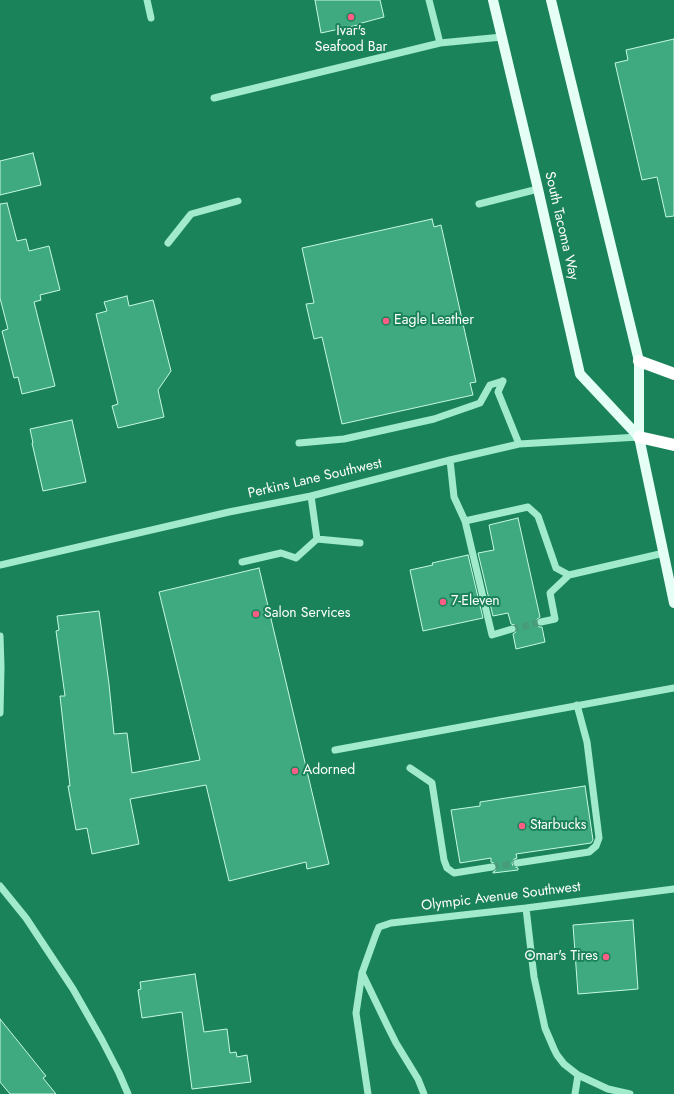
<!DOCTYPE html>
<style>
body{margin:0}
canvas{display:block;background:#1b835a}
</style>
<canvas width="674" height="1094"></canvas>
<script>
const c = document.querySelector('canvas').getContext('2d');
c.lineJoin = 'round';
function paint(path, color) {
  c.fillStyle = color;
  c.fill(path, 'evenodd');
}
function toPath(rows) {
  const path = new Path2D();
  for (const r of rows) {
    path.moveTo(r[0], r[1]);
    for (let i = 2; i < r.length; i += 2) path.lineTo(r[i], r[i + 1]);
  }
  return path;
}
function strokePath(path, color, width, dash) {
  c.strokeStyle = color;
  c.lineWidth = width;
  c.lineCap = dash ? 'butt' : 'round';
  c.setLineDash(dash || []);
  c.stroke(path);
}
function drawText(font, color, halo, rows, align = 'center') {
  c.font = font + ' Jost,sans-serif';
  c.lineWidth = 4;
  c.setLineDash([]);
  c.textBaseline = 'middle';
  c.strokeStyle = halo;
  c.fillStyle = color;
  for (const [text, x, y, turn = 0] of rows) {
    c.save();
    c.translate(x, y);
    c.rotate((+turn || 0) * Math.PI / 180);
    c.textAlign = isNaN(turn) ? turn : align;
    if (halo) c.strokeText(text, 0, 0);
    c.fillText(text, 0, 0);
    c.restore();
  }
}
const building = toPath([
 [315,0,380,0,384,17,358,24,358,25,321,33,315,0],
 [674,39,674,216,666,217,657,177,642,180,615,63,628,60,626,50,674,39],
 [33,153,41,185,0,195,0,161,33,153],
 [7,203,17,241,26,239,29,251,49,246,60,290,40,295,41,300,34,302,55,386,22,394,18,377,14,378,2,331,8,329,0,298,0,204,7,203],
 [432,219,434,227,441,225,476,382,470,383,473,395,342,424,322,337,314,339,306,304,314,303,302,248,432,219],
 [127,296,129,306,153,300,171,371,158,390,164,417,118,428,112,406,118,404,96,314,107,311,104,302,127,296],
 [72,420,86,482,43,491,32,443,33,443,30,429,72,420],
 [518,518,540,617,536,620,536,623,539,627,542,627,545,642,516,649,513,634,516,632,517,628,515,625,511,624,508,613,493,616,478,553,494,550,489,525,518,518],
 [468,555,483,618,423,631,410,570,433,565,432,563,468,555],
 [259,568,329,864,307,869,306,862,229,881,206,785,130,799,139,844,92,854,87,828,76,830,68,786,70,786,60,696,65,696,56,631,59,630,57,616,99,611,109,684,114,734,127,733,132,773,200,760,159,592,259,568],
 [585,786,593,840,591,843,516,854,517,858,514,859,512,863,513,866,518,868,518,870,493,873,493,872,495,871,497,867,496,864,491,862,491,858,460,863,451,810,480,806,480,802,585,786],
 [633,920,638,989,578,994,573,925,633,920],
 [195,974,204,1032,227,1029,230,1053,236,1052,237,1057,247,1055,251,1082,192,1089,182,1012,142,1018,138,990,141,989,140,982,195,974],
 [0,1019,46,1076,43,1078,56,1094,10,1094,0,1082,0,1019]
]);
const minorTunnel = toPath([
 [512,629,541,622],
 [492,867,517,863]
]);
const minor = toPath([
 [147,0,151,18],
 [429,0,440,43],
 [214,98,440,43,502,37],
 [479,204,538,189],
 [168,243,191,214,238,201],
 [503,381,498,392,519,444],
 [299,443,344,439,434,419,480,403,490,385,503,381],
 [450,460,454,497,465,521,492,635,512,629],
 [311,496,317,539],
 [465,521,528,507,538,516,556,568,569,575],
 [242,562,281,553,296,558,317,539,360,543],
 [0,565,229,512,311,496,450,460,519,444,639,437],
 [541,622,555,619,550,593,569,575,664,553],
 [0,636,1,667,0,713],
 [335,750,674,688],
 [410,768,432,783,444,860,447,868,454,873,492,867],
 [517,863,589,852,596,846,599,838,587,742,577,705],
 [0,886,26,918,73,989,102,1040,119,1073,128,1094],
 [526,908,534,977,539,1000,545,1028,554,1049,557,1055,564,1064,578,1075,608,1089,630,1094],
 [362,973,387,1025,396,1043,418,1079,424,1094],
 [368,1094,356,1013,362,973,376,934,379,927,391,923,526,908,674,889],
 [575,1094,578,1075]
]);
const major = toPath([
 [493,0,538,189,580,374,639,437],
 [551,0,639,361,639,437,674,603]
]);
const highway = toPath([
 [639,361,674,374],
 [639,437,674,445]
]);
const markers = [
 [351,17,4,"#fc5d84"],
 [386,321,4,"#fc5d84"],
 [443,602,4,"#fc5d84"],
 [256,614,4,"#fc5d84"],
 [295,771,4,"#fc5d84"],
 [522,826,4,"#fc5d84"],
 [606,957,4,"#fc5d84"]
];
const poiNames = [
 ["Ivar's",351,32,"center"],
 ["Seafood Bar",351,48,"center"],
 ["Eagle Leather",394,321],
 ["7-Eleven",451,602],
 ["Salon Services",264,614],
 ["Adorned",303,771],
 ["Starbucks",530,826],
 ["Omar's Tires",598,957,"right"]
];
const streetNames = [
 ["South Tacoma Way",561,226,77],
 ["Perkins Lane Southwest",315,479,-13],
 ["Olympic Avenue Southwest",501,897,-7]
];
paint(building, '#3faa7f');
strokePath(building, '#c5f8e3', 1);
strokePath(minorTunnel, '#499c7b', 7, [7, 3.5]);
strokePath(minor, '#a1ebcc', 7);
strokePath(major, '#e5fff6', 10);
strokePath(highway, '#fff', 12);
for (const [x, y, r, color] of markers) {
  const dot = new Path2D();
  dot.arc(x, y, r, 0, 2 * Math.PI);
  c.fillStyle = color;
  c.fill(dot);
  strokePath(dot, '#1b835a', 1.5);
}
drawText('14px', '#fff', '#1b835a', poiNames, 'left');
drawText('14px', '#fff', '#1b835a', streetNames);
</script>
